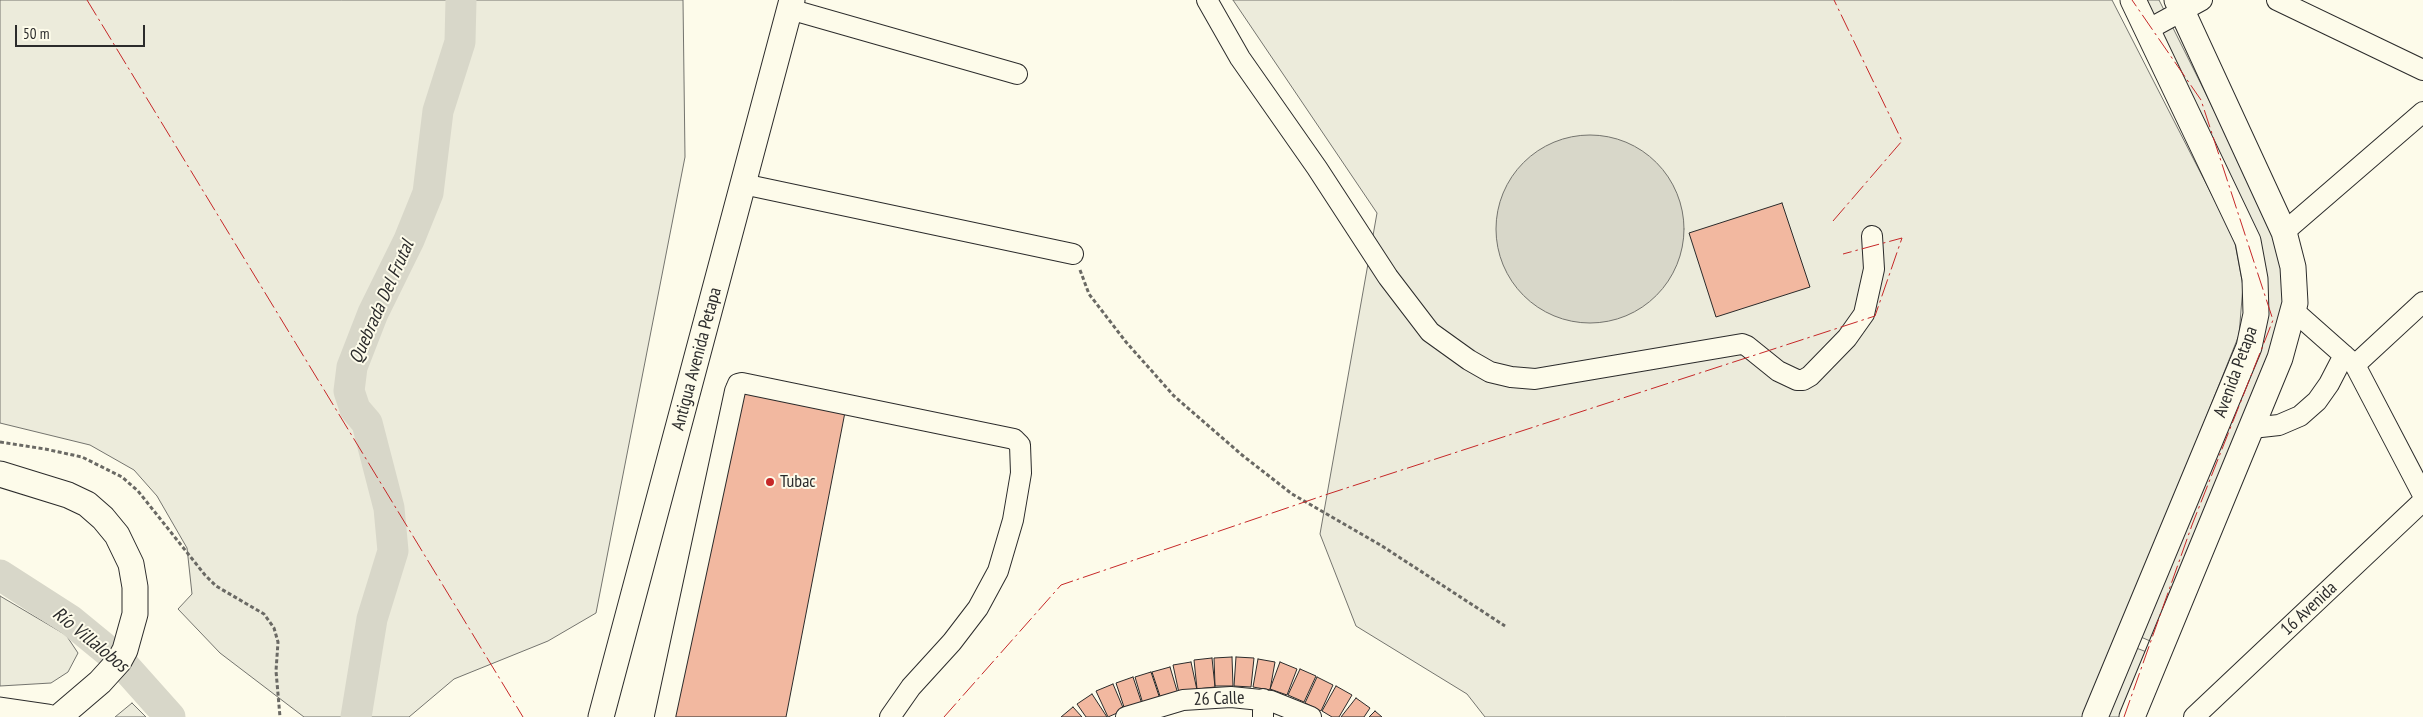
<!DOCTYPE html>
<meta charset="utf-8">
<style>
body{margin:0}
#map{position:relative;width:2423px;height:717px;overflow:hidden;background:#fdfbea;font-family:"PT Sans Narrow",sans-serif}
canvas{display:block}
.scale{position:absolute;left:15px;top:25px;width:130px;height:22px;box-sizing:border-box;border:2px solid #2b2b2b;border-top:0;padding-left:6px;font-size:15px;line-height:18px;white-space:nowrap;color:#2b2b2b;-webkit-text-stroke:4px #fdfbea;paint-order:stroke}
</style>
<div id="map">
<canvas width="2423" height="717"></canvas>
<div class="scale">50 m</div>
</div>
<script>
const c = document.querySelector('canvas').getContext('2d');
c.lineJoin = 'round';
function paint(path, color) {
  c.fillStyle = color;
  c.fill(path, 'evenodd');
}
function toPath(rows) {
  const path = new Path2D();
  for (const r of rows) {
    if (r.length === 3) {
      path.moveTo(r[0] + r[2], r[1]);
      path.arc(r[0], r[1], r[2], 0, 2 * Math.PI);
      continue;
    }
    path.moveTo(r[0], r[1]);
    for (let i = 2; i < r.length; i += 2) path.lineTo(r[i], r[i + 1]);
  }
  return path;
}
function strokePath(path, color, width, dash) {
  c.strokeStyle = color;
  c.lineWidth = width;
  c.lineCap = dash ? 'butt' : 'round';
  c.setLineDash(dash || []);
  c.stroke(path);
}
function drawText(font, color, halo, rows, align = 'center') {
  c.font = font + ' "PT Sans Narrow",sans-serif';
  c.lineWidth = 4;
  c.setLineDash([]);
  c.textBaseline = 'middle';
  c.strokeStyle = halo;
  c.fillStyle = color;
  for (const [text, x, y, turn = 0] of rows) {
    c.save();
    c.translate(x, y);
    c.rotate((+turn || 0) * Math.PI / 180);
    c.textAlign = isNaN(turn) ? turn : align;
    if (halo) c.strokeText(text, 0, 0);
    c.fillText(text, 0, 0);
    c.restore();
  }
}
const green = toPath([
 [0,0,683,0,685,157,596,613,548,641,454,679,409,717,304,717,220,653,178,609,192,594,187,548,157,496,134,470,90,445,0,423,0,0],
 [1233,0,2112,0,2234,238,2243,286,2239,335,2086,717,1485,717,1467,694,1356,626,1320,534,1377,213,1233,0],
 [2140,0,2159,0,2270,222,2282,261,2285,313,2155,643,2136,635,2265,303,2140,0],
 [0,596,66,635,78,653,68,672,51,683,0,686,0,596],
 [2131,646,2152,654,2125,717,2101,717,2131,646],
 [132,703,146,717,115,717,132,703]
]);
const water = toPath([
 [1590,229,94]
]);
const river = toPath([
 [0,575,70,620,120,661,170,717],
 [356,717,372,619,393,551,389,508,367,423,355,409,349,391,352,367,373,313,409,240,428,193,438,111,460,42,461,0]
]);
const building = toPath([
 [1782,203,1810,287,1716,317,1689,233,1782,203],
 [727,384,846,407,786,717,663,717,727,384],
 [1232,657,1233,686,1215,686,1214,658,1232,657],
 [1236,657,1254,658,1251,687,1234,686,1236,657],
 [1212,658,1215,687,1197,689,1194,660,1212,658],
 [1258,659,1275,662,1270,690,1253,687,1258,659],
 [1191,662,1197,690,1179,693,1173,665,1191,662],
 [1280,662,1297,669,1287,695,1270,689,1280,662],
 [1170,667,1178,694,1161,699,1152,672,1170,667],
 [1300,669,1316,676,1304,702,1288,695,1300,669],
 [1151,672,1160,699,1143,704,1135,677,1151,672],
 [1133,677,1142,704,1125,710,1116,683,1133,677],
 [1317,677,1333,685,1321,711,1305,703,1317,677],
 [1113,684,1124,710,1108,717,1096,691,1113,684],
 [1336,686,1352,695,1339,717,1332,717,1322,711,1336,686],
 [1092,694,1107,717,1086,717,1077,704,1092,694],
 [1356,698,1370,708,1364,717,1341,717,1356,698],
 [1073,707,1082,717,1061,717,1073,707],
 [1375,711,1382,717,1369,717,1375,711]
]);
const path = toPath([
 [1080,270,1089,294,1126,342,1174,396,1242,455,1292,494,1382,546,1505,626],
 [0,442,45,449,82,457,122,477,138,491,205,575,216,586,264,614,274,628,278,642,276,671,280,717]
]);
const minor = toPath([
 [1207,0,1240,58,1317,168,1388,277,1430,332,1469,360,1490,372,1511,377,1535,379,1742,344,1747,346,1778,371,1797,380,1803,380,1810,376,1847,338,1864,314,1874,269,1872,236],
 [2277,0,2423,70],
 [789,9,1017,74],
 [2149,29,2202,0],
 [743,184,1073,254],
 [2284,232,2423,112],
 [2294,311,2355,365,2423,495],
 [2355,365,2423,302],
 [2252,428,2279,425,2300,416,2317,401,2329,384,2344,355],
 [665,717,735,391,738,384,742,383,1014,439,1020,445,1021,473,1013,520,998,571,978,608,952,642,911,687,890,717],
 [1126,717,1183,700,1231,697,1271,701,1311,717],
 [1263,717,1263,699],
 [2194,717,2423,501]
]);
const major = toPath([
 [0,474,68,495,87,504,103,518,117,535,131,564,135,587,135,614,125,650,119,661,100,682,59,717],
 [0,710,48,717],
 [601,717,792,0],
 [2095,717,2249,347,2256,314,2255,279,2248,241,2133,0],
 [2132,717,2280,358,2295,303,2293,267,2284,232,2177,0]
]);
const power = toPath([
 [87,0,523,717],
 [1833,221,1902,141,1834,0],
 [944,717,1061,585,1328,494,1875,316,1902,238,1843,254],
 [2124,717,2192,525,2273,320,2201,100,2132,0]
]);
const markers = [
 [770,482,5,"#c62828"]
];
const streetNames = [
 ["Antigua Avenida Petapa",697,359,-75],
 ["Avenida Petapa",2236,372,-70],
 ["16 Avenida",2309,609,-43],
 ["26 Calle",1219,699,-2]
];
const poiNames = [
 ["Tubac",780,482]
];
const waterNames = [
 ["Quebrada Del Frutal",382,302,-66],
 ["Río Villalobos",90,640,39]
];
paint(green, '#ecebdb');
strokePath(green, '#74746e', 1);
paint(water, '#d8d7c9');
strokePath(water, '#74746e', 1);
strokePath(river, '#d8d7c9', 31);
paint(building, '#f2b8a0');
strokePath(building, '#2b2b2b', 1);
strokePath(minor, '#2b2b2b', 22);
strokePath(major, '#2b2b2b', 27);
strokePath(path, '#6a6964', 3, [4, 2.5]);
strokePath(minor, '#fdfbea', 20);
strokePath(major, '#fdfbea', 25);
strokePath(power, '#c62828', 1, [18, 4, 2.5, 4]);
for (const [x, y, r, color] of markers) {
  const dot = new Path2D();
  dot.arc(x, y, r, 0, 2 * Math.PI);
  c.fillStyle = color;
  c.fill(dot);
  strokePath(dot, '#fdfbea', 2);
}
drawText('18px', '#2b2b2b', '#fdfbea', streetNames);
drawText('18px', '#2b2b2b', '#fdfbea', poiNames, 'left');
drawText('italic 19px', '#2b2b2b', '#fdfbea', waterNames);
</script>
